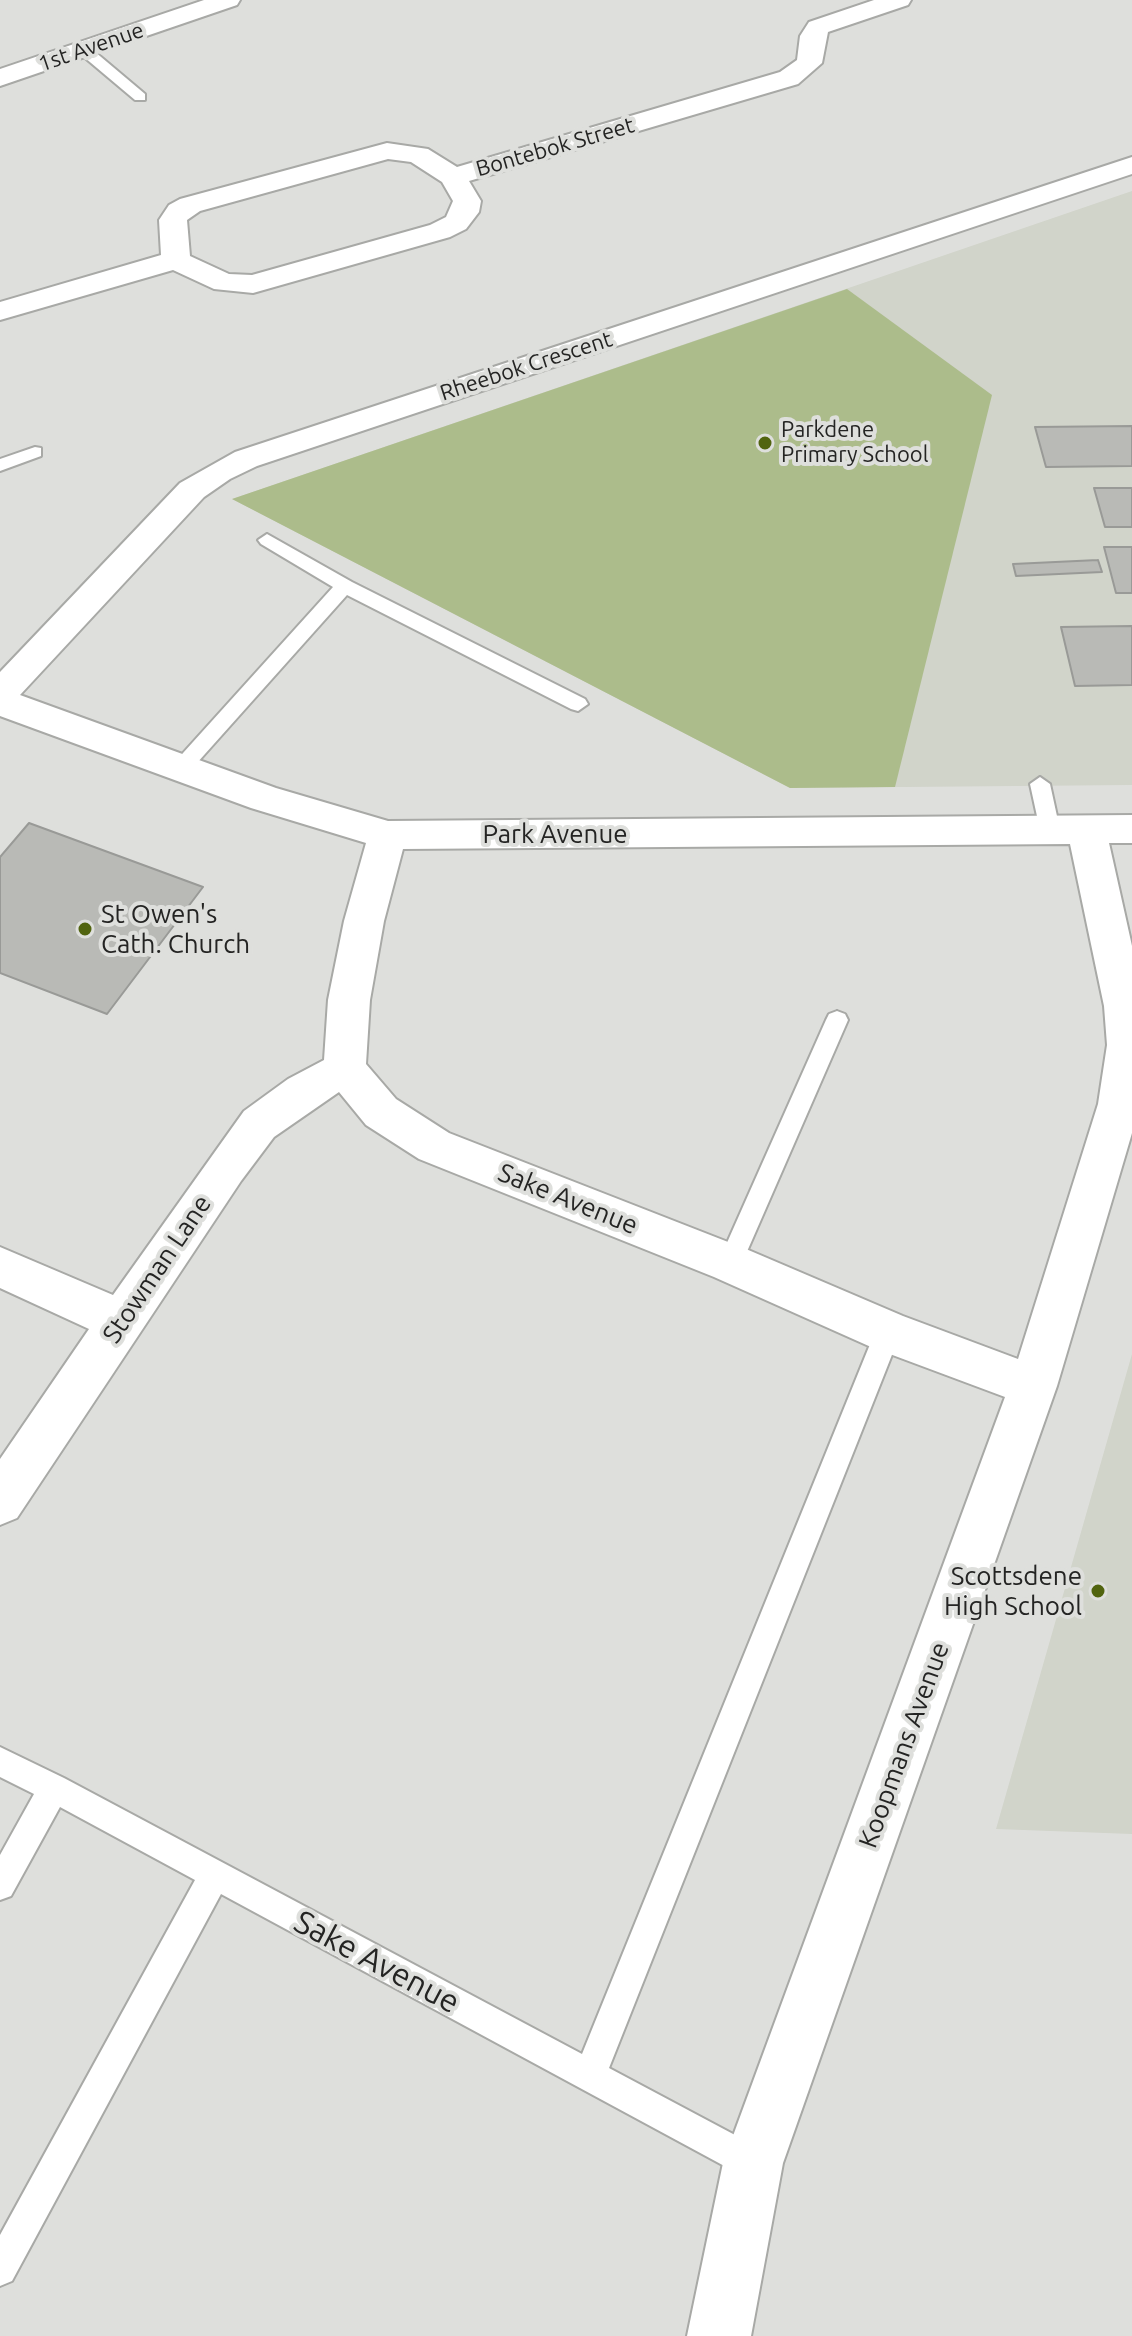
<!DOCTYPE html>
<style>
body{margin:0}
canvas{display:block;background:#dedfdc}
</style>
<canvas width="1132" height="2336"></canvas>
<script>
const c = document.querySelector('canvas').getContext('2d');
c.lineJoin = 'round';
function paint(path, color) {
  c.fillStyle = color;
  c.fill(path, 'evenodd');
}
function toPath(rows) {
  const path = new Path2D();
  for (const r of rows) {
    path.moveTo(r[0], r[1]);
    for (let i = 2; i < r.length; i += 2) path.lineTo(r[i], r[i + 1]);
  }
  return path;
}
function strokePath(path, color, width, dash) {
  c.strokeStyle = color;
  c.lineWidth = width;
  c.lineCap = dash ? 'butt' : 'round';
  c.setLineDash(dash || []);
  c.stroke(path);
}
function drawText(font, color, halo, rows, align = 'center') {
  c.font = font + ' Ubuntu,sans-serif';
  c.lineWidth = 8;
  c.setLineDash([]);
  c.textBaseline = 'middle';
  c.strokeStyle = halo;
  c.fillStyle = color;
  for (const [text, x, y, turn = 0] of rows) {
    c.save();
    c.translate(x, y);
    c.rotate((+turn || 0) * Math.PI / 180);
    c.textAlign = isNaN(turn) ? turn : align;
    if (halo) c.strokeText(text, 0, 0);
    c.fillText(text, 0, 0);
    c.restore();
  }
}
const built = toPath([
 [1132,191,1132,785,790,788,232,499],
 [1132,1354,1132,1834,996,1829]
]);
const green = toPath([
 [847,289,992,395,895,787,790,788,232,499]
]);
const building = toPath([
 [1132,426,1132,466,1046,467,1035,427,1132,426],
 [1094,488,1132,488,1132,527,1105,527,1094,488],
 [1104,547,1132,547,1132,593,1116,593,1104,547],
 [1098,560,1102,572,1016,576,1013,564,1098,560],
 [1132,626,1132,685,1075,686,1061,627,1132,626],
 [29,823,203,887,107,1014,0,973,0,857,29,823]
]);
const service = toPath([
 [78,46,88,46,145,94,145,100,135,100,78,52,78,46],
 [35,447,41,448,41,456,0,471,0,459,35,447],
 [267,534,352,582,585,699,588,704,578,711,571,709,347,595,188,773,174,773,171,768,174,763,333,587,261,544,258,540,267,534],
 [1040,777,1050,784,1060,830,1050,838,1040,830,1030,784,1040,777],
 [837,1011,845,1014,848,1020,742,1263,739,1271,730,1274,721,1271,718,1263,826,1020,829,1014,837,1011],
 [888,1321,897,1324,901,1332,609,2068,765,2151,769,2163,765,2175,753,2179,741,2175,221,1894,12,2281,0,2286,0,2235,195,1880,60,1807,11,1896,0,1900,0,1855,34,1794,0,1777,0,1747,64,1778,582,2054,875,1332,879,1324,888,1321]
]);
const minor = toPath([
 [204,0,240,0,237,5,0,86,0,69,204,0],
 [874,0,911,0,908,5,828,32,822,63,798,84,469,181,481,201,479,212,466,229,450,237,253,293,214,289,173,270,0,320,0,302,161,255,159,220,169,205,180,199,387,143,428,149,457,167,780,72,797,60,800,36,809,22,874,0],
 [388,159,411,162,442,182,453,201,446,217,430,225,252,275,229,274,190,256,187,220,200,211,388,159],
 [1132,157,1132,174,257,466,230,479,204,497,20,695,276,788,388,821,1132,815,1132,843,1109,843,1132,946,1132,1133,1057,1386,783,2163,751,2336,687,2336,723,2163,1005,1397,871,1347,714,1277,419,1159,366,1125,339,1092,274,1137,241,1181,17,1518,0,1525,0,1459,89,1329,0,1288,0,1247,113,1295,244,1111,288,1079,324,1060,328,1000,344,921,366,843,251,808,0,716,0,672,180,483,235,452,1132,157],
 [1070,844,1104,1006,1107,1045,1098,1104,1018,1359,903,1316,746,1249,449,1133,396,1099,366,1064,370,1000,384,921,403,849,1070,844]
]);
const markers = [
 [765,443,8,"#51640f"],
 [85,929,8,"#51640f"],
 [1098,1591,8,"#51640f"]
];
const farStreetnames = [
 ["1st Avenue",91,47,-19],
 ["Bontebok Street",555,147,-16],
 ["Rheebok Crescent",526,366,-18]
];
const farPoinames = [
 ["Parkdene",781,430],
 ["Primary School",781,455]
];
const streetNames = [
 ["Park Avenue",555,834],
 ["Sake Avenue",568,1199,22],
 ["Stowman Lane",157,1269,-56],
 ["Koopmans Avenue",904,1745,-70]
];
const poiNames = [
 ["St Owen's",101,914],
 ["Cath. Church",101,944],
 ["Scottsdene",1082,1576,"right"],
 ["High School",1082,1606,"right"]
];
const nearStreetnames = [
 ["Sake Avenue",377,1962,28]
];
paint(built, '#d1d4ca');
paint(green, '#acbc8b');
paint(building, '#b9bab6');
strokePath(building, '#999a97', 2);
strokePath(service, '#a8a9a6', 4);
strokePath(minor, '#a8a9a6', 4);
paint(service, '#fff');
paint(minor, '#fff');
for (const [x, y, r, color] of markers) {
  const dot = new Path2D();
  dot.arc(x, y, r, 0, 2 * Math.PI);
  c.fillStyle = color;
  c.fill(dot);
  strokePath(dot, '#dedfdc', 3);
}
drawText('22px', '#242423', '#dedfdc', farStreetnames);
drawText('22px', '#242423', '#dedfdc', farPoinames, 'left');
drawText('26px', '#242423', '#dedfdc', streetNames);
drawText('26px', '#242423', '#dedfdc', poiNames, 'left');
drawText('32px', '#242423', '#dedfdc', nearStreetnames);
</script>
